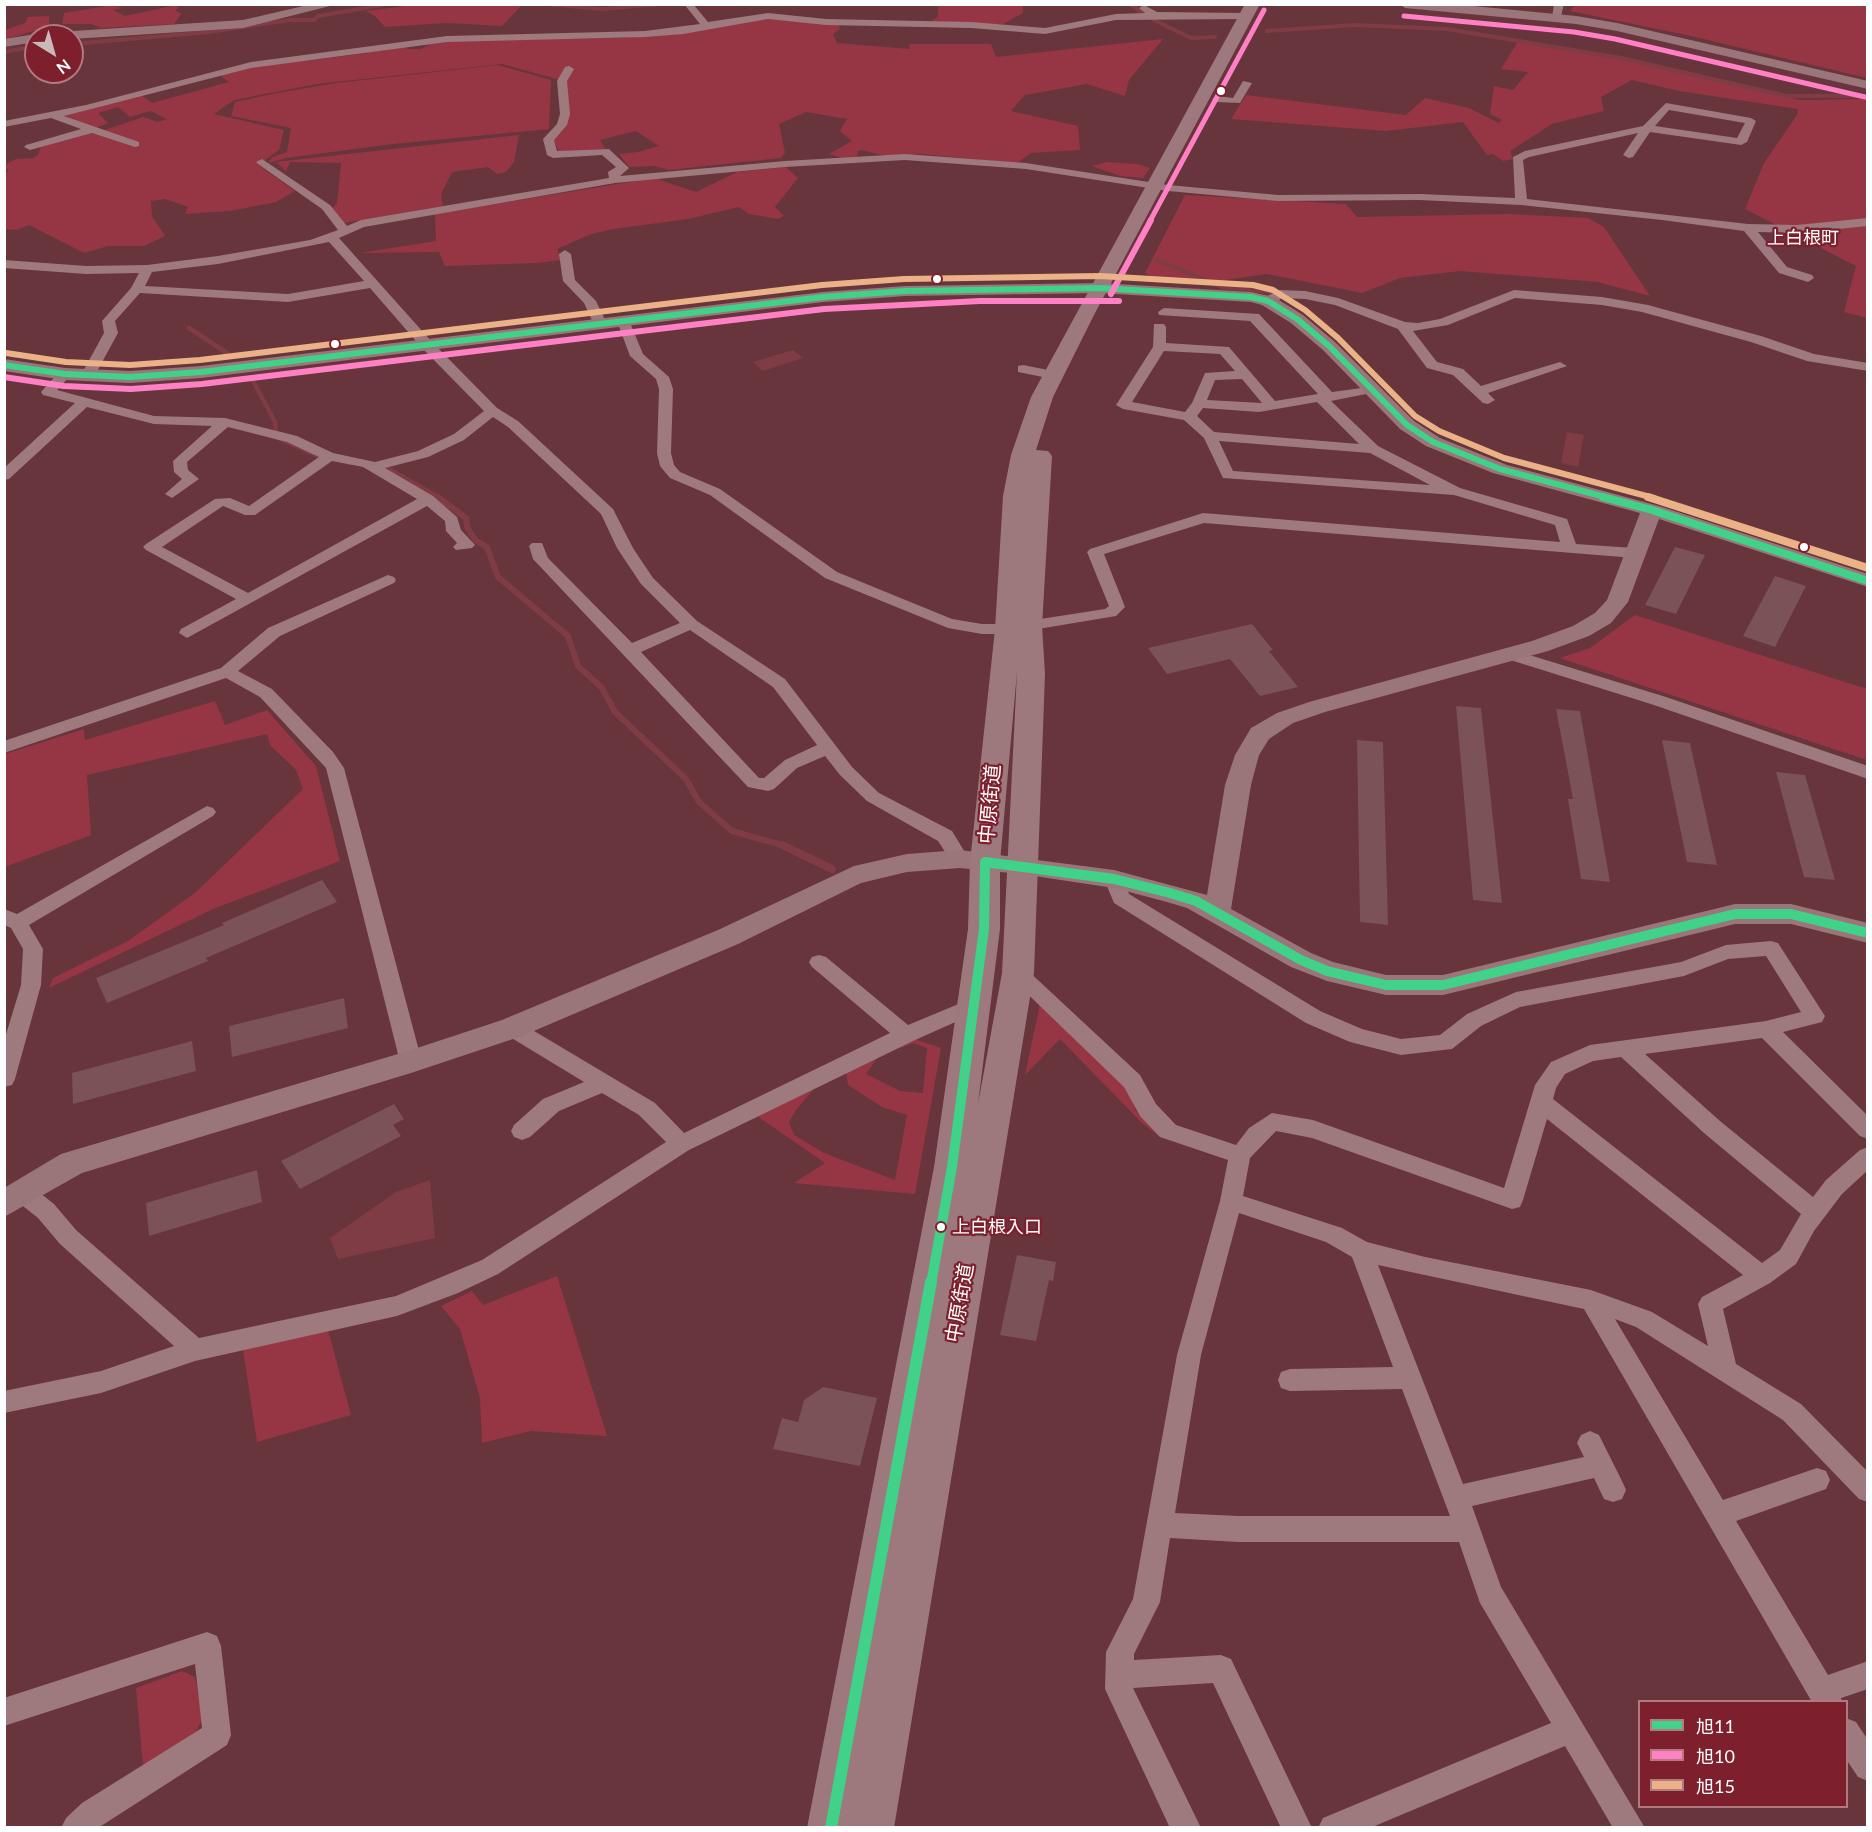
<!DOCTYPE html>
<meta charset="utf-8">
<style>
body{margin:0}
#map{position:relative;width:1872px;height:1832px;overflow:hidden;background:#67353b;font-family:Lato,"Noto Sans JP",sans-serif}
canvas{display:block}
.frame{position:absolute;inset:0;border:6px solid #fff;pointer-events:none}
.legend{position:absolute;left:1638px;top:1700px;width:210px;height:108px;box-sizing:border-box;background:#7d1f2c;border:2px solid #b17980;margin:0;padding:8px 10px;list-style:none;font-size:18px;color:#fff}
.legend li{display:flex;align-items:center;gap:12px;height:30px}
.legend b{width:30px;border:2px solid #b17980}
.north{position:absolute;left:24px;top:24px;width:60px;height:60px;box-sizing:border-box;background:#7d1f2c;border:2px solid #b17980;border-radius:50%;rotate:143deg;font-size:16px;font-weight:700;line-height:24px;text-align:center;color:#fff}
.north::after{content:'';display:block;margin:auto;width:21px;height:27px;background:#cab8ba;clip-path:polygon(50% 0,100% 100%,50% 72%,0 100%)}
</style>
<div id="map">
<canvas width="1872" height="1832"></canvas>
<div class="frame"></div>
<ul class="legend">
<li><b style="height:8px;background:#40d288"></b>旭11</li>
<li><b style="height:8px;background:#ff80c5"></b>旭10</li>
<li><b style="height:8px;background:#ebb288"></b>旭15</li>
</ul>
<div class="north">N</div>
</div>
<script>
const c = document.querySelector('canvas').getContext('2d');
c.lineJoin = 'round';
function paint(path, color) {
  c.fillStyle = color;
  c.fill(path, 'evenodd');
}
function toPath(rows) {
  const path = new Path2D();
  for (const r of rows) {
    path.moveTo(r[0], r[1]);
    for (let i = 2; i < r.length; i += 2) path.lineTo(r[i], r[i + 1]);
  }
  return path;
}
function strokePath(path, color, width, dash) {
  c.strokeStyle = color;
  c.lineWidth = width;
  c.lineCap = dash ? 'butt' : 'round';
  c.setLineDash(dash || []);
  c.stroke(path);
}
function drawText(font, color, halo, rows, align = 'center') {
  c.font = font + ' Lato,"Noto Sans JP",sans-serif';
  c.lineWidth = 4.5;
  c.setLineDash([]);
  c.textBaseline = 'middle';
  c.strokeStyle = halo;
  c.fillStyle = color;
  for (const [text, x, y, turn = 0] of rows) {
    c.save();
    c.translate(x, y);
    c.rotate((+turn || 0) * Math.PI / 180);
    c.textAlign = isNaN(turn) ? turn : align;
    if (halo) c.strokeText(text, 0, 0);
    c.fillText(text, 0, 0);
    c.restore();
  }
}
const green = toPath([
 [420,4,522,4,522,5,502,26,447,23,385,27,375,16,366,11],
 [1023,4,1023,13,1003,24,988,26,932,23,932,20,938,17,938,5],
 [1576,4,1867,5,1867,78,1691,36,1570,11],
 [113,5,122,8,113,10,125,16,176,5,179,8,175,10,181,14,174,24,101,28,91,24,62,24,64,13],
 [49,16,49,26,44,28,5,39,5,30,25,23,28,17],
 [759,18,839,25,840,29,833,34,837,43,910,49,909,44,991,44,996,57,1163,39,1129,80,1125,96,1087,84,1025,95,1011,111,1078,126,1080,150,1031,153,1017,163,921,154,885,156,863,150,858,151,857,157,842,158,829,154,852,141,840,131,847,119,806,112,779,124,785,153,781,158,669,170,655,166,629,167,619,154,638,152,659,146,636,131,600,140,606,149,559,151,553,139,565,126,564,81,502,64,317,84,234,100,214,114,284,130,279,150,258,165,295,191,276,202,230,211,185,214,188,207,165,199,151,201,152,216,165,236,144,246,108,246,84,253,29,225,17,230,5,229,5,173,8,171,4,165,16,159,33,158,38,155,41,146,86,132,93,134,143,117,158,122,167,119,150,111,130,117,118,107,98,113,108,123,93,129,62,114,141,95,152,103,229,82,218,74,295,60,307,61,368,53,368,49,405,45,407,49,421,49,440,40,623,38,699,31,719,23],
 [1519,40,1619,59,1800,100,1867,99,1867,318,1844,312,1856,266,1745,209,1764,163,1797,115,1798,109,1679,91,1632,80,1601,97,1604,111,1552,124,1510,151,1513,159,1503,161,1493,154,1487,155,1463,122,1386,131,1231,119,1246,95,1406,115,1425,98,1469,108,1499,123,1502,120,1490,114,1494,86,1513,90,1528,72,1501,69],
 [498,65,551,80,549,129,393,144,286,158,268,163,272,157,287,152,291,128,231,116,235,102,277,93,336,83],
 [519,135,514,162,506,172,497,174,488,167,452,172,441,194,443,206,344,223,332,208,337,204,341,163,290,162,286,171,276,162],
 [1107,162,1137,164,1150,168,1143,178,1120,176,1092,166],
 [786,167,798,178,775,207,784,216,778,219,749,214,739,207,688,219,614,229,591,234,557,249,561,260,537,263,445,266,439,252,360,253,436,241,435,214,654,178,696,192,737,172],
 [1185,195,1346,204,1357,217,1508,214,1588,218,1604,227,1650,296,1598,282,1460,271,1400,278,1362,293,1267,274,1203,283,1162,282,1145,273],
 [1635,615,1867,689,1867,760,1560,658,1590,648],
 [215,701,225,725,267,710,316,766,340,861,213,909,49,988,53,978,128,941,196,892,303,789,296,770,270,745,267,734,87,775,91,835,5,867,5,754,84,729,85,740],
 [1040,1004,1126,1086,1136,1111,1162,1139,1141,1122,1060,1039,1025,1075],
 [914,1039,941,1048,915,1194,794,1183,825,1163,757,1116,818,1084,796,1110,789,1122,794,1135,824,1153,895,1180,907,1115,882,1107,848,1085,846,1072,879,1055,866,1074,900,1091,923,1093,927,1048,914,1043,897,1049],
 [557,1276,607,1436,531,1431,482,1443,480,1398,460,1329,441,1306,472,1291,483,1305],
 [328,1330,351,1415,257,1442,243,1350],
 [182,1671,195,1677,203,1717,196,1732,143,1766,136,1688]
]);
const water = toPath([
 [793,350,803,358,763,371,753,362],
 [1567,432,1584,435,1578,467,1561,463],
 [430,1180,435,1238,338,1259,330,1238,396,1192]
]);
const streamFar3 = toPath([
 [546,4,602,9,663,4],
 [1130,4,1143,13],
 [1154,20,1191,38,1215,37],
 [1267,31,1355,25,1447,29,1621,58,1787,96,1868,96],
 [72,44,209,32,290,20,314,20,318,16,389,4],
 [4,52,36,46]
]);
const streamFar2 = toPath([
 [1157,260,1222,287,1275,292],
 [189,328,233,357],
 [251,377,275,422,276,437,318,456],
 [376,467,387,468,440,498]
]);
const streamFar1 = toPath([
 [438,497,466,518,467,527,475,540,487,547,498,577,568,636,578,666,602,688,615,712,686,779,699,802,732,831,785,846]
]);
const stream = toPath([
 [782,845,832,869]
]);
const building = toPath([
 [1675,547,1705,555,1676,614,1645,605],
 [1775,576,1806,586,1775,647,1743,636],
 [1252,624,1273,650,1269,651,1298,687,1260,696,1230,659,1167,674,1148,648],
 [1456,706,1481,708,1502,903,1473,900],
 [1556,709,1580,711,1610,882,1581,879,1568,799,1573,799],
 [1357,740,1383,742,1388,925,1360,922],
 [1662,740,1690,743,1717,865,1687,862],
 [1776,772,1805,775,1835,880,1804,877],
 [322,880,337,902,206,958,208,961,107,1003,96,978,224,925,222,923],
 [344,998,348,1028,232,1057,229,1026],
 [192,1041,196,1071,73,1104,72,1073],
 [394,1104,404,1119,393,1125,401,1136,300,1189,281,1161],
 [257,1170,262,1202,149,1236,146,1203],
 [1017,1255,1056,1262,1053,1281,1049,1280,1036,1341,1000,1335],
 [823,1387,877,1398,860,1466,773,1449,782,1418,798,1422,804,1400]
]);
const street = toPath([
 [684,4,693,4,708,22,768,13,826,19,971,22,1045,28,1116,14,1145,13,1139,8,1144,5,1157,12,1246,13,1251,16,1246,19,1116,20,1045,34,971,28,826,25,768,19,683,34,645,37,447,42,251,68,64,116,139,142,139,146,135,147,92,133,30,150,24,147,26,145,81,129,51,118,4,127,4,121,86,105,251,62,447,36,645,31,700,24,684,4],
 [1554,4,1564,4,1560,20,1552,18,1554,4],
 [569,66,574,69,567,81,570,114,567,125,554,140,557,151,609,149,629,168,620,176,785,161,905,154,1026,163,1168,185,1278,195,1420,194,1515,198,1513,157,1525,151,1643,126,1666,103,1751,118,1756,121,1747,142,1741,145,1650,132,1633,157,1629,158,1623,155,1638,133,1529,157,1523,160,1527,199,1748,224,1797,225,1868,218,1868,226,1797,233,1758,232,1787,267,1812,275,1814,278,1808,282,1779,273,1744,231,1662,220,1521,205,1420,200,1278,201,1168,191,1026,169,905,160,785,167,615,183,364,227,339,238,432,342,497,408,518,421,613,509,633,548,653,578,697,621,785,679,852,767,879,793,952,831,969,859,967,864,960,866,953,864,938,841,867,801,840,775,825,756,797,768,774,789,768,791,748,787,533,559,529,546,532,543,542,543,548,558,632,643,680,623,641,584,617,548,601,514,508,427,493,417,464,440,428,457,385,468,433,496,457,517,461,530,475,545,472,548,456,550,453,547,457,543,446,531,445,521,427,506,187,638,179,633,181,629,236,599,146,550,143,547,146,544,215,499,230,498,249,506,319,457,287,442,228,427,187,462,188,470,199,479,172,498,165,494,182,479,174,472,173,461,212,426,154,424,87,407,9,479,4,480,4,468,75,403,43,395,41,392,60,371,65,370,72,374,57,390,154,416,225,418,297,436,333,453,375,462,418,451,454,434,484,411,422,348,370,288,288,302,140,293,115,321,118,333,95,375,88,379,81,375,104,333,102,321,131,288,139,273,86,274,4,268,4,260,86,266,147,265,218,256,310,240,338,230,322,209,258,164,256,162,262,159,330,205,347,226,361,220,609,178,608,172,616,167,602,155,553,158,547,155,543,139,557,124,560,114,557,81,565,67,569,66],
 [1669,110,1745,123,1737,138,1655,126,1669,110],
 [329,242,364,281,288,294,145,286,152,272,218,264,329,242],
 [332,461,363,467,417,499,248,593,162,547,223,506,245,515,255,515,332,461],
 [690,630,773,687,817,745,785,760,764,778,759,778,641,652,690,630],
 [1243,81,1252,83,1240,103,1217,102,1212,99,1217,96,1233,98,1243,81],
 [565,250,571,254,575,280,596,301,607,324,605,327,595,327,584,303,563,281,559,254,565,250],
 [1280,290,1305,291,1338,298,1405,322,1418,323,1440,319,1514,290,1602,297,1648,305,1761,336,1814,354,1868,363,1868,371,1807,361,1751,342,1642,312,1602,305,1515,298,1448,325,1413,331,1437,362,1463,369,1481,386,1560,362,1567,366,1488,393,1495,400,1488,404,1483,403,1453,375,1427,368,1398,329,1335,305,1305,299,1282,298,1273,304,1263,304,1263,298,1280,290],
 [1164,308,1259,314,1332,392,1376,386,1376,392,1331,401,1378,446,1460,488,1567,519,1576,544,1634,548,1642,553,1634,558,1204,523,1104,554,1125,607,1116,616,1008,634,982,634,948,628,825,578,710,495,670,478,660,466,657,453,659,389,656,379,630,356,617,321,618,318,628,318,643,354,669,377,673,389,671,453,674,465,680,472,720,489,837,572,952,619,982,624,1008,624,1105,609,1109,606,1087,552,1090,549,1203,513,1560,542,1555,525,1454,495,1223,478,1204,438,1184,420,1123,409,1116,405,1153,347,1154,324,1164,324,1166,327,1166,343,1229,347,1275,401,1318,394,1250,321,1159,315,1158,312,1164,308],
 [1164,351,1220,354,1235,371,1205,373,1192,403,1185,412,1132,402,1164,351],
 [1242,379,1262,403,1207,400,1215,380,1242,379],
 [1317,402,1359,444,1214,432,1197,416,1203,408,1259,412,1317,402],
 [1219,441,1370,453,1430,485,1233,471,1219,441],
 [1023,365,1058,372,1060,375,1053,379,1018,372,1018,366,1023,365],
 [388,575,394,577,396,580,394,583,280,636,238,671,272,689,333,752,344,768,422,1062,418,1068,411,1070,404,1068,400,1062,326,768,260,697,226,678,4,753,4,741,221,668,268,628,388,575],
 [1510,649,1666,697,1868,766,1868,779,1654,705,1504,658,1502,654,1510,649],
 [207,806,213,808,216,812,213,816,29,925,43,949,41,985,15,1079,12,1085,4,1087,4,1041,21,985,23,949,11,928,4,925,4,909,17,914,207,806],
 [1114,872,1121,874,1129,894,1320,1011,1362,1029,1401,1039,1440,1035,1467,1014,1516,992,1681,962,1726,945,1771,941,1778,943,1825,1016,1822,1022,1783,1032,1868,1116,1868,1139,1860,1136,1762,1038,1645,1054,1720,1121,1813,1197,1826,1180,1860,1150,1868,1147,1868,1170,1842,1194,1814,1231,1796,1264,1770,1283,1723,1309,1736,1364,1801,1404,1868,1472,1868,1502,1859,1499,1783,1420,1636,1327,1615,1319,1723,1500,1817,1468,1826,1471,1830,1480,1826,1489,1736,1521,1828,1675,1868,1661,1868,1689,1841,1698,1842,1702,1812,1702,1584,1309,1378,1265,1463,1484,1584,1457,1577,1443,1581,1435,1590,1431,1599,1435,1622,1481,1626,1490,1622,1499,1613,1502,1604,1499,1594,1478,1472,1506,1501,1587,1645,1828,1613,1828,1565,1746,1370,1828,1318,1828,1323,1818,1551,1723,1480,1603,1459,1542,1238,1542,1170,1538,1160,1602,1134,1654,1134,1660,1221,1655,1231,1659,1312,1828,1281,1828,1213,1683,1133,1688,1201,1828,1170,1828,1105,1689,1106,1652,1133,1599,1177,1355,1220,1201,1228,1160,1160,1137,1140,1116,1124,1087,1011,978,1008,973,1011,968,1018,966,1025,968,1140,1075,1156,1104,1176,1125,1236,1145,1249,1128,1272,1113,1313,1120,1504,1188,1535,1085,1551,1062,1590,1045,1766,1021,1801,1012,1766,956,1728,959,1684,976,1520,1007,1481,1026,1452,1049,1401,1055,1350,1042,1306,1023,1114,903,1104,879,1107,874,1114,872],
 [1621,1057,1704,1133,1801,1214,1780,1250,1762,1263,1553,1099,1556,1088,1565,1074,1593,1061,1621,1057],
 [1547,1119,1743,1275,1702,1297,1698,1304,1708,1346,1652,1312,1591,1290,1425,1257,1367,1242,1342,1228,1243,1196,1250,1158,1276,1131,1312,1138,1512,1209,1520,1207,1523,1200,1547,1119],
 [1239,1213,1326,1242,1352,1257,1393,1367,1290,1369,1281,1372,1278,1380,1281,1388,1290,1391,1402,1389,1450,1516,1238,1516,1175,1513,1201,1355,1239,1213],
 [819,955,826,957,908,1025,973,998,980,1001,983,1006,980,1011,913,1041,689,1150,498,1274,458,1293,397,1316,195,1361,101,1393,4,1413,4,1391,101,1371,174,1346,60,1244,38,1218,14,1199,11,1192,14,1185,22,1183,30,1185,54,1204,76,1230,199,1338,396,1296,482,1260,666,1142,639,1115,602,1093,559,1111,530,1137,522,1140,514,1137,511,1131,514,1125,543,1099,584,1082,505,1034,502,1028,505,1022,512,1020,519,1022,655,1103,684,1133,890,1033,812,967,809,962,812,957,819,955],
 [207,1632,217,1636,221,1646,231,1735,227,1745,98,1828,61,1828,66,1818,82,1803,202,1728,195,1664,4,1726,4,1698,207,1632],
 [1846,1718,1856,1722,1868,1740,1868,1781,1858,1777,1846,1759,1846,1718]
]);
const secondary = toPath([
 [312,4,338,4,243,28,72,39,72,36,51,36,58,32,243,20,312,4],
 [1399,4,1453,4,1576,16,1617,23,1868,81,1868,89,1617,31,1576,24,1405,8,1399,4],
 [36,34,41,36,36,36,36,42,4,47,4,39,36,34],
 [1100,283,1251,292,1274,297,1303,315,1335,342,1414,421,1440,438,1507,465,1659,506,1868,574,1868,587,1659,519,1628,602,1611,623,1589,636,1548,651,1325,712,1293,723,1269,739,1259,755,1251,785,1231,909,1311,953,1333,962,1386,975,1443,975,1735,904,1791,904,1868,923,1868,943,1791,924,1735,924,1443,995,1386,995,1327,981,1291,967,1187,908,1167,902,1114,888,1021,874,960,868,907,872,861,883,738,944,522,1036,411,1073,82,1173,4,1217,4,1188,61,1154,408,1051,502,1020,718,930,854,866,907,854,960,850,1114,870,1207,895,1225,785,1235,755,1251,728,1277,713,1309,702,1532,641,1573,626,1595,613,1607,600,1640,513,1493,473,1426,446,1400,429,1323,350,1291,323,1262,305,1251,302,1100,293,905,296,823,302,201,378,130,383,65,380,4,371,4,359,65,368,130,371,201,366,823,292,905,286,1100,283]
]);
const primary = toPath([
 [1245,4,1260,4,1095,313,1053,397,1036,450,1048,451,1052,456,1042,626,1045,674,1034,973,894,1828,807,1828,934,1167,968,929,970,862,995,629,1003,496,1011,455,1031,397,1245,4],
 [1017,672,1002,973,978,1104,1000,929,1000,862,1017,672]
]);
const bus1Far3 = toPath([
 [4,365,65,374,130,377,201,372,823,297,905,291,1100,288,1251,297,1268,301,1297,319,1329,346,1407,425,1433,442,1500,469,1609,498]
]);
const bus1Far2 = toPath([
 [1603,497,1652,510,1868,581]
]);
const bus1Far1 = toPath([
 [931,1284,952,1167,984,929,985,862,1114,879,1170,893,1196,901,1301,960,1327,971,1386,985,1443,985,1735,914,1791,914,1868,933]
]);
const bus1 = toPath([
 [831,1828,931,1282]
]);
const bus2Far1 = toPath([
 [1404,16,1574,32,1615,39,1865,97],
 [1150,221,1264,10]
]);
const bus2 = toPath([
 [1111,294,1151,220],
 [4,377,64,386,131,389,202,384,824,309,980,301,1119,301]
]);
const bus3Far1 = toPath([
 [6,353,66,362,130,365,200,360,822,285,904,279,1100,276,1253,285,1273,290,1305,310,1338,338,1415,416,1439,431,1504,458,1654,498]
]);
const bus3 = toPath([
 [1648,497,1868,568]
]);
const markers = [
 [1221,91,5,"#fff"],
 [937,279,5,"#fff"],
 [335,344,5,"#fff"],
 [1804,547,5,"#fff"],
 [941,1227,5,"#fff"]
];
const farNeighbourhoodnames = [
 ["上白根町",1803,238]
];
const busNames = [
 ["上白根入口",952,1227]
];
const streetNames = [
 ["中原街道",990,804,-85],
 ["中原街道",960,1303,-80]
];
paint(green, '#963644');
paint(water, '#803c45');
strokePath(streamFar3, '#803c45', 4);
strokePath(streamFar2, '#803c45', 4.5);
strokePath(streamFar1, '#803c45', 6);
strokePath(stream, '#803c45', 8);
paint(building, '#7a5257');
paint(street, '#9e797e');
paint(secondary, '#9a767b');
paint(primary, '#9d787d');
strokePath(bus1Far3, '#40d288', 6);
strokePath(bus1Far2, '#40d288', 8);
strokePath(bus1Far1, '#40d288', 10);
strokePath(bus1, '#40d288', 12);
strokePath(bus2Far1, '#ff80c5', 5);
strokePath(bus2, '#ff80c5', 6);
strokePath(bus3Far1, '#ebb288', 6);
strokePath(bus3, '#ebb288', 8);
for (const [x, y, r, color] of markers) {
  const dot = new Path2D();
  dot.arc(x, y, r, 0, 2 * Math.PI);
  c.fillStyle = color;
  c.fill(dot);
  strokePath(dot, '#7d1f2c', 2);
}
drawText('18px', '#fff', '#7d1f2c', farNeighbourhoodnames);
drawText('18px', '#fff', '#7d1f2c', busNames, 'left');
drawText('20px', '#fff', '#7d1f2c', streetNames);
</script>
